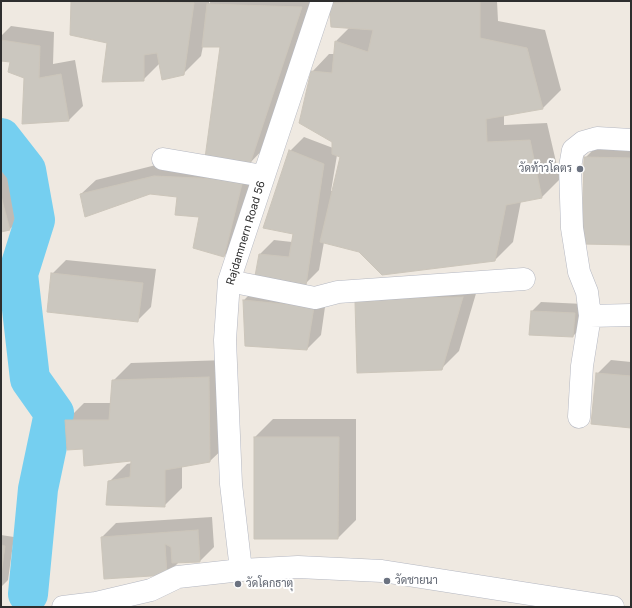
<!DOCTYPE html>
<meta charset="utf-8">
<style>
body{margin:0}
#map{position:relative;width:632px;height:608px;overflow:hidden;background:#efe9e1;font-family:Inter,sans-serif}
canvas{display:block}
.frame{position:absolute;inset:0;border:2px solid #2e2e2e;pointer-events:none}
</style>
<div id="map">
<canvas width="632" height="608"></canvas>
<div class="frame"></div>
</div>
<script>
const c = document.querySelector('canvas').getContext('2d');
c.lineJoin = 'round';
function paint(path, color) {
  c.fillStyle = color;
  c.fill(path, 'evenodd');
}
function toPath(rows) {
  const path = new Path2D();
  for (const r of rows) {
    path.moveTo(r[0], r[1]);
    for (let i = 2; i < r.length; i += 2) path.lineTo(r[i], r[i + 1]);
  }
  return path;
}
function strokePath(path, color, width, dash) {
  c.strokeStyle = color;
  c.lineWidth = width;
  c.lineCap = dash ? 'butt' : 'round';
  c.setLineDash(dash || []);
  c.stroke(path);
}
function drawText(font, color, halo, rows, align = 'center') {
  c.font = font + ' Inter,Sarabun,sans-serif';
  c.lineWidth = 4;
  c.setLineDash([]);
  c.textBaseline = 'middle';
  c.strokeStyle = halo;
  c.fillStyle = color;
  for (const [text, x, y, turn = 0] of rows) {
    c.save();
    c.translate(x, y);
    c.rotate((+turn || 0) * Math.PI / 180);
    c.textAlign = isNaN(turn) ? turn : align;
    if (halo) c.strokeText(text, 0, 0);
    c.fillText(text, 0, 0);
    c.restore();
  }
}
const shadow = toPath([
 [73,1,209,1,209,4,211,1,315,1,267,145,250,163,221,46,203,46,201,56,183,74,160,63,143,80,72,2],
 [332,1,497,1,498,21,545,30,561,90,543,108,504,115,504,125,547,123,560,179,542,197,521,201,513,242,495,260,359,251,324,242,319,270,305,284,260,254,274,240,292,242,294,233,290,151,304,137,333,148,333,141,312,72,329,54,334,54,336,41,350,27,332,27],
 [337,155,341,157,333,191,331,191],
 [11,26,54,32,53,64,75,60,83,106,69,120,11,61,1,60,1,36],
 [599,144,631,144,631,244,585,158],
 [8,157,24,215,10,229,1,231,1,159],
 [168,162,256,167,238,242,224,256,200,217,178,196,150,193,81,194,96,180],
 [66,260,156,269,151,307,137,321,52,274],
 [480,280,459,351,441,369,356,302,374,285],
 [258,286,327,293,321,335,307,349,246,345,244,300],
 [541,302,584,304,582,327,573,336,532,311],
 [227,360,228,444,210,461,182,466,182,488,164,506,109,482,127,464,132,463,132,460,84,448,66,421,84,403,111,403,113,381,131,363],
 [611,360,631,362,631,427,597,374],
 [1,404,2,404,1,426],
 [273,419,356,419,356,520,338,538,255,437],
 [212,517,214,547,200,561,179,562,167,574,102,537,116,523],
 [1,535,14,537,8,580,1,587]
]);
const river = toPath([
 [1,138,26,170,35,220,18,274,30,379,54,413,38,489,28,594]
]);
const building = toPath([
 [480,1,480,38,527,48,543,109,486,119,487,142,530,140,542,198,506,205,495,261,382,275,359,252,320,242,340,157,332,154,332,142,299,123,311,71,332,73,335,41,368,52,373,30,331,27,329,3,480,1],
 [71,2,194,3,184,75,162,80,157,53,144,55,144,81,102,82,107,43,70,35,71,2],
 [207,4,302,7,250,164,205,158,220,47,202,47,207,4],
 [1,40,40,46,39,78,61,74,69,121,22,124,24,78,8,72,10,62,1,61,1,40],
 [289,150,324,164,306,285,255,276,259,254,289,257,293,234,263,228,289,150],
 [584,157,631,158,631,245,582,244,584,157],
 [154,176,243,180,224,257,193,248,199,217,175,215,177,197,150,194,85,217,80,194,154,176],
 [1,196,10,230,1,232,1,196],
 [51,273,143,283,138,322,47,312,51,273],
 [463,297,442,370,357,373,355,302,405,298,463,297],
 [243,300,314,307,307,350,245,346,243,300],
 [531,311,575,313,573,337,529,335,531,311],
 [596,373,631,376,631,428,591,424,596,373],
 [209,377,210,462,165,470,165,507,106,505,108,481,130,477,131,461,84,466,83,449,67,450,65,420,109,420,112,380,209,377],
 [254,437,339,437,338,539,254,539,254,437],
 [198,530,200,562,172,563,171,547,165,544,167,575,104,579,101,537,198,530],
 [1,545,5,546,1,575,1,545]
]);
const minor = toPath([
 [163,159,263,176],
 [229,281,315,298,338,292,524,279],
 [590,316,631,315],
 [579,417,582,366,590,316,587,292,579,272,572,228,570,167,573,150,583,142,597,138,631,140],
 [241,570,231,484,225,340,229,281,322,1],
 [63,607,96,603,151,590,178,577,241,570,298,567,382,571,613,607]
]);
const markers = [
 [580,169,4,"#6b7280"],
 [387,581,4,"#6b7280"],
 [238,584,4,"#6b7280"]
];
const worshipNames = [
 ["วัดท้าวโคตร",572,169,"right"],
 ["วัดชายนา",395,581],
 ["วัดโคกธาตุ",246,584]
];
const streetNames = [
 ["Rajdamnern Road 56",246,233,-73]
];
paint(shadow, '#0003');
strokePath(river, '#75cff0', 40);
paint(building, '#cbc7bf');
strokePath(building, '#cbc5ba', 1);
strokePath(minor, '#b4b7c1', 23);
strokePath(minor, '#fff', 22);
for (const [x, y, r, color] of markers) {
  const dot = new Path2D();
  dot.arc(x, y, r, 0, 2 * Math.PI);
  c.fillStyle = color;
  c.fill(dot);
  strokePath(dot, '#fff', 1.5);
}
drawText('11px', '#5b616d', '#fff', worshipNames, 'left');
drawText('11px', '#2e2e2e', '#fff', streetNames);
</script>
